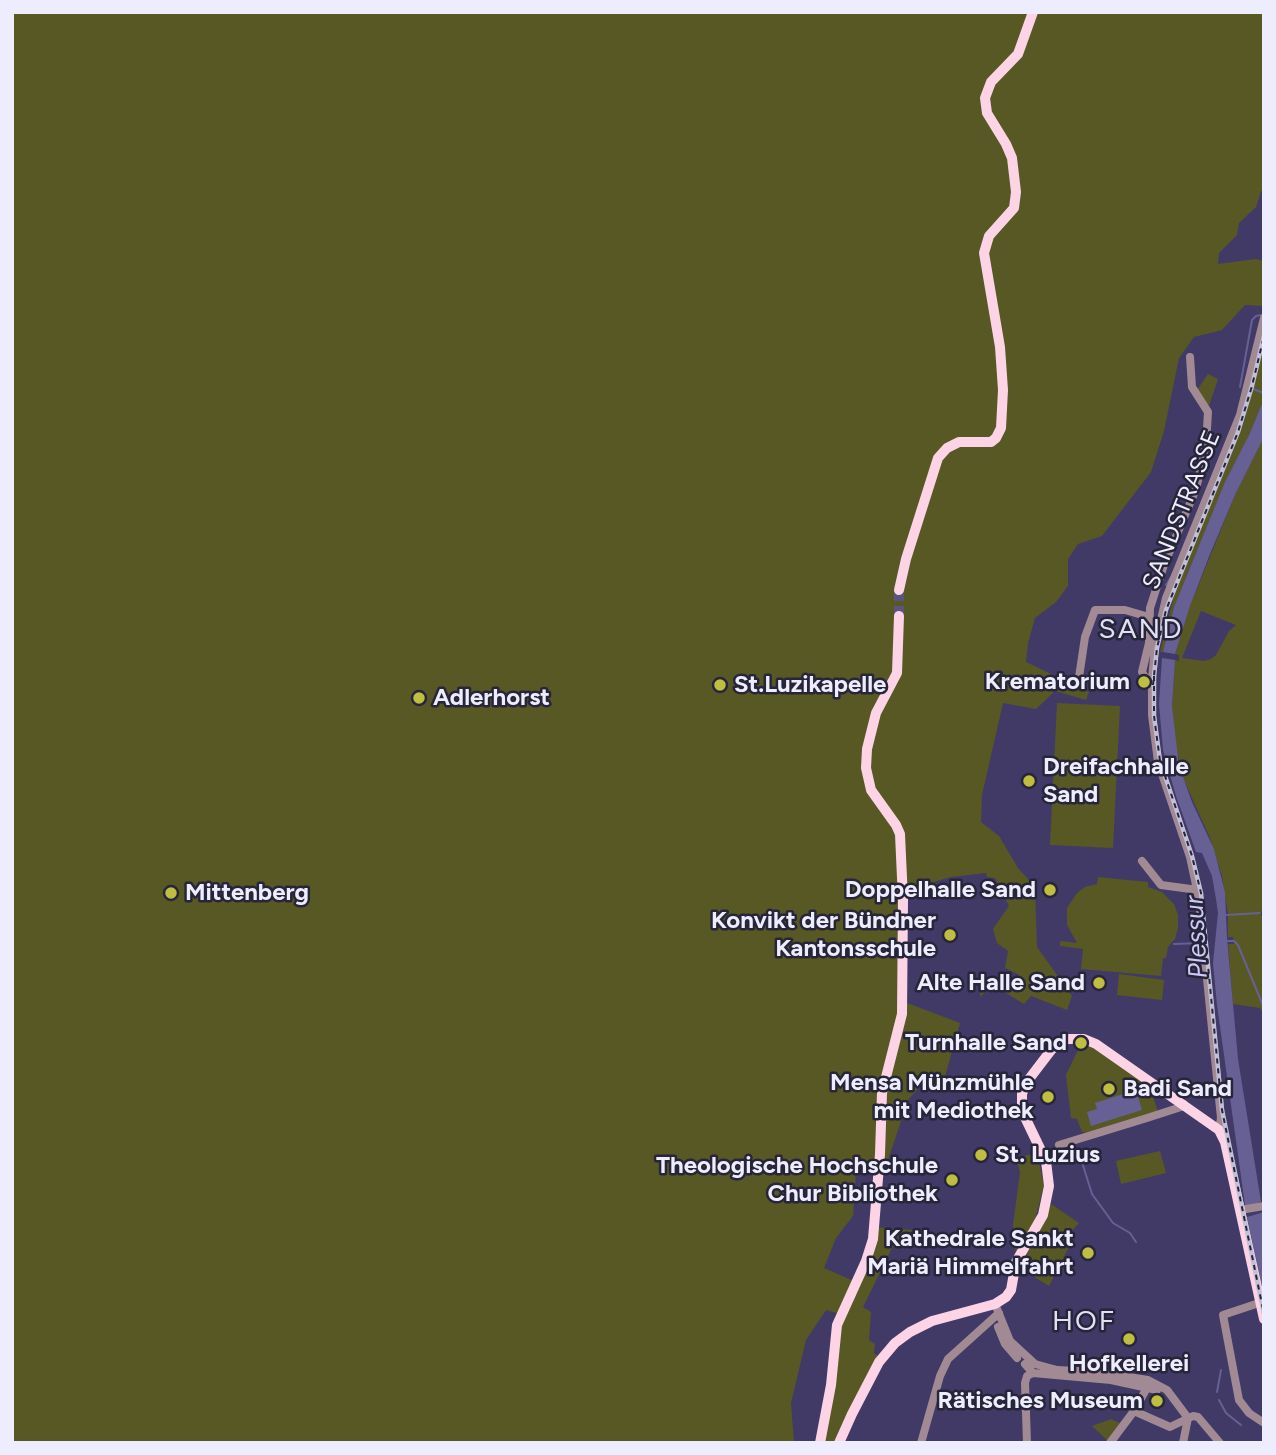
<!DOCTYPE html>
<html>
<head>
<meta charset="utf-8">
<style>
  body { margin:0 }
  #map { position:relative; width:1276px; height:1455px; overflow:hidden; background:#413a66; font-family:Figtree,sans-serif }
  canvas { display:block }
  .frame { position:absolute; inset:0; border:14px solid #eeedfd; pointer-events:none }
</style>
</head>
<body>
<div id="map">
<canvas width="1276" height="1455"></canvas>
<div class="frame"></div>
</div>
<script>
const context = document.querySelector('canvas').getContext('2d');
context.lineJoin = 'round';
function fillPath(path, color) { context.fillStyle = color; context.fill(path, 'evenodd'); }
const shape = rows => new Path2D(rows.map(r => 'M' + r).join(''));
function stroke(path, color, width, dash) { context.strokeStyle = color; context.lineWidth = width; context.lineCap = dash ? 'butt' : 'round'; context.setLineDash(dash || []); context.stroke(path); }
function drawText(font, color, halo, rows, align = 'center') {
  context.font = font + ' Figtree,sans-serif'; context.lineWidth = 5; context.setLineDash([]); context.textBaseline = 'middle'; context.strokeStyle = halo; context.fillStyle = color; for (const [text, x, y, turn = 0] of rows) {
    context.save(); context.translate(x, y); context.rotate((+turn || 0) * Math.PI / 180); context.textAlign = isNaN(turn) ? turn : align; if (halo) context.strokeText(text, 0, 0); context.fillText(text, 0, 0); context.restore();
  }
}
const green = shape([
  [12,12,1264,12,1264,191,1261,191,1256,207,1239,223,1237,235,1219,253,1218,264,1256,259,1264,261,1264,306,1245,305,1222,330,1194,337,1179,358,1164,431,1151,472,1102,536,1078,544,1068,559,1068,586,1056,602,1035,618,1028,643,1026,662,1089,692,1086,700,1055,691,1036,709,1003,703,982,795,981,822,999,836,1018,868,1035,887,1037,947,1072,996,1067,1010,1031,996,1024,1004,993,985,980,997,981,980,1017,990,1019,980,1018,974,1005,968,1008,951,997,943,993,929,1009,906,995,878,987,877,986,873,951,877,906,890,907,1003,960,1023,942,1087,924,1082,908,1100,887,1163,856,1170,853,1216,836,1238,824,1268,856,1282,875,1227,913,1230,892,1248,863,1307,871,1312,869,1340,875,1344,874,1353,881,1359,839,1443,820,1443,840,1314,826,1310,806,1340,791,1403,794,1443,12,1443],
  [1264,347,1264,399,1249,435,1225,483,1174,607,1163,652,1160,652,1175,592,1243,424],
  [1208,374,1218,379,1208,409,1195,393],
  [1264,437,1264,722,1261,724,1264,728,1264,908,1260,913,1264,920,1264,1014,1260,1008,1233,1004,1228,944,1234,944,1233,937,1228,937,1228,914,1222,876,1210,838,1183,778,1175,744,1172,706,1175,660,1179,661,1179,655,1175,654,1177,646,1190,606,1235,495],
  [1201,611,1236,625,1229,631,1216,655,1211,659,1204,661,1182,658],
  [1057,703,1120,706,1113,848,1050,845],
  [1098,877,1148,882,1148,887,1162,892,1174,904,1178,915,1178,928,1175,939,1168,947,1166,958,1163,958,1161,976,1081,969,1083,949,1060,946,1060,941,1077,943,1067,925,1067,908,1077,893,1085,887,1097,884],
  [1119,974,1164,980,1162,1000,1117,995],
  [1088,1046,1093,1047,1149,1084,1158,1112,1089,1133,1082,1132,1077,1119,1071,1118,1066,1075,1077,1052,1083,1047],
  [1160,1151,1166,1173,1121,1184,1116,1161],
  [1037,1153,1044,1185,1035,1220,1022,1244,1019,1243,1016,1254,1013,1225,1020,1172,1016,1158],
  [1051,1204,1079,1223,1066,1237,1070,1242,1070,1245,1049,1286,1020,1268],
  [1111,1419,1122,1424,1109,1442,1092,1426]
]);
const water = shape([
  [1264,399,1264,437,1235,495,1210,554,1190,606,1175,654,1163,652,1174,607,1225,482,1249,435],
  [1162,658,1175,660,1172,706,1179,766,1192,802,1214,849,1225,892,1227,938,1238,1059,1261,1202,1247,1206,1245,1205,1217,1005,1213,963,1218,913,1216,899,1212,876,1202,853,1196,852,1176,796,1163,750,1159,704],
  [1136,1090,1142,1110,1091,1126,1087,1112,1097,1109,1095,1103],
  [1264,1212,1264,1295,1247,1217]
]);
const stream = shape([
  [1240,387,1252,320,1256,316,1261,315],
  [1253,389,1264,393],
  [1166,585,1171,577],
  [1226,915,1260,913],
  [1227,941,1234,941,1238,945,1264,1008],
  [1174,944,1201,943],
  [1081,1159,1092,1194,1113,1223,1130,1233,1136,1242],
  [1217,1392,1221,1370],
  [1219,1400,1226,1413,1241,1425]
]);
const majorTunnel = shape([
  [899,616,899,590]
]);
const minor = shape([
  [1152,680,1145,677,1142,672,1149,643,1150,608,1164,565,1196,489,1206,445,1208,412,1192,387,1190,357],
  [1078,684,1085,637,1095,610,1125,610,1149,617],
  [1142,861,1161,885,1198,890],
  [1219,1130,1221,1118,1199,899,1190,857,1158,762,1152,715,1152,680,1155,646,1166,598,1240,415,1264,318],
  [1059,1145,1147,1118,1181,1107,1184,1104],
  [1240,1210,1264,1206],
  [1259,1303,1223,1315,1239,1400,1249,1413,1264,1423],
  [995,1304,1010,1341,1035,1364,1057,1370,1095,1372,1148,1380,1167,1390,1188,1418],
  [998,1327,1005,1344,1017,1358],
  [1025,1364,1033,1373,1111,1380,1157,1390],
  [1134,1411,1170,1427,1193,1416,1198,1417,1220,1443],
  [921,1443,940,1376,948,1359,999,1313],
  [1027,1443,1025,1383,1027,1376,1033,1373],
  [1110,1443,1134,1411,1148,1386],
  [1183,1443,1188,1418]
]);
const major = shape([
  [899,590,906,559,938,458,947,448,959,442,991,442,996,438,1001,428,1003,390,1000,347,984,253,989,236,1014,208,1016,192,1012,158,1006,144,987,113,985,98,991,82,1018,54,1033,12],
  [820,1443,831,1385,837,1325,866,1261,873,1239,880,1154,882,1093,902,1014,903,900,900,834,896,825,871,790,866,768,867,749,876,713,897,673,899,616],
  [839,1443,852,1414,879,1362,895,1343,910,1332,932,1321,995,1304,1006,1297,1011,1290,1016,1262,1043,1215,1049,1186,1046,1161,1022,1111,1022,1094,1026,1083,1052,1049,1067,1039,1084,1039,1096,1044,1219,1130,1225,1142,1264,1319]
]);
const rail = shape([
  [1154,676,1154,716,1160,761,1192,856,1201,893,1222,1110,1264,1314],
  [1153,685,1157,648,1166,610,1238,432,1252,386,1264,336]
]);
const markers = [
  [1144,682,7,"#bfbe41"],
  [720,685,7,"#bfbe41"],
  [419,698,7,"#bfbe41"],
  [1029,781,7,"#bfbe41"],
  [1050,890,7,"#bfbe41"],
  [171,893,7,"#bfbe41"],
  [950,935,7,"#bfbe41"],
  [1099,983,7,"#bfbe41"],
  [1081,1043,7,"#bfbe41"],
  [1109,1089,7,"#bfbe41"],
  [1048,1097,7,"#bfbe41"],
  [981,1155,7,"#bfbe41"],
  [952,1180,7,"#bfbe41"],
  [1088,1253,7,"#bfbe41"],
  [1129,1339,7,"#bfbe41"],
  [1157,1401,7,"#bfbe41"]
];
const streetNames = [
  ["SANDSTRASSE",1182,510,-68]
];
const poiNames = [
  ["Krematorium",1130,682],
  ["St.Luzikapelle",734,685,"left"],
  ["Adlerhorst",433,698,"left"],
  ["Dreifachhalle",1043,767,"left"],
  ["Sand",1043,795,"left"],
  ["Doppelhalle Sand",1036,890],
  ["Mittenberg",185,893,"left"],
  ["Konvikt der Bündner",936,921],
  ["Kantonsschule",936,949],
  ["Alte Halle Sand",1085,983],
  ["Turnhalle Sand",1067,1043],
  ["Mensa Münzmühle",1034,1083],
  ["mit Mediothek",1034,1111],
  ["Badi Sand",1123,1089,"left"],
  ["St. Luzius",995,1155,"left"],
  ["Theologische Hochschule",938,1166],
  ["Chur Bibliothek",938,1194],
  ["Kathedrale Sankt",1074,1239],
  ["Mariä Himmelfahrt",1074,1267],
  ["Hofkellerei",1129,1364,"center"],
  ["Rätisches Museum",1143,1401]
];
const waterNames = [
  ["Plessur",1197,937,-93]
];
const quarterNames = [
  ["SAND",1141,630],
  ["HOF",1084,1322]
];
fillPath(green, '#585825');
fillPath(water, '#676094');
stroke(stream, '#676094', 2);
stroke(majorTunnel, '#5b557d', 10, [10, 5]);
stroke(minor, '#a28a95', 8);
stroke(major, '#fcd4e6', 10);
stroke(rail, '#c2bfd7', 4.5);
stroke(rail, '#272539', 2, [5]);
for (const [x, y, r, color] of markers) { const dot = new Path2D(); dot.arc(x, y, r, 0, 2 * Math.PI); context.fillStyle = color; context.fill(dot); stroke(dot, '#272539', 2.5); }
drawText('24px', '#eeedfd', '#272539', streetNames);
drawText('bold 24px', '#eeedfd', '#272539', poiNames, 'right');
drawText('italic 26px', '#cdc9f9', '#272539', waterNames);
context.letterSpacing = '2px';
drawText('28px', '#e1e0f6', '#272539', quarterNames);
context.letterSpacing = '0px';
</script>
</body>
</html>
